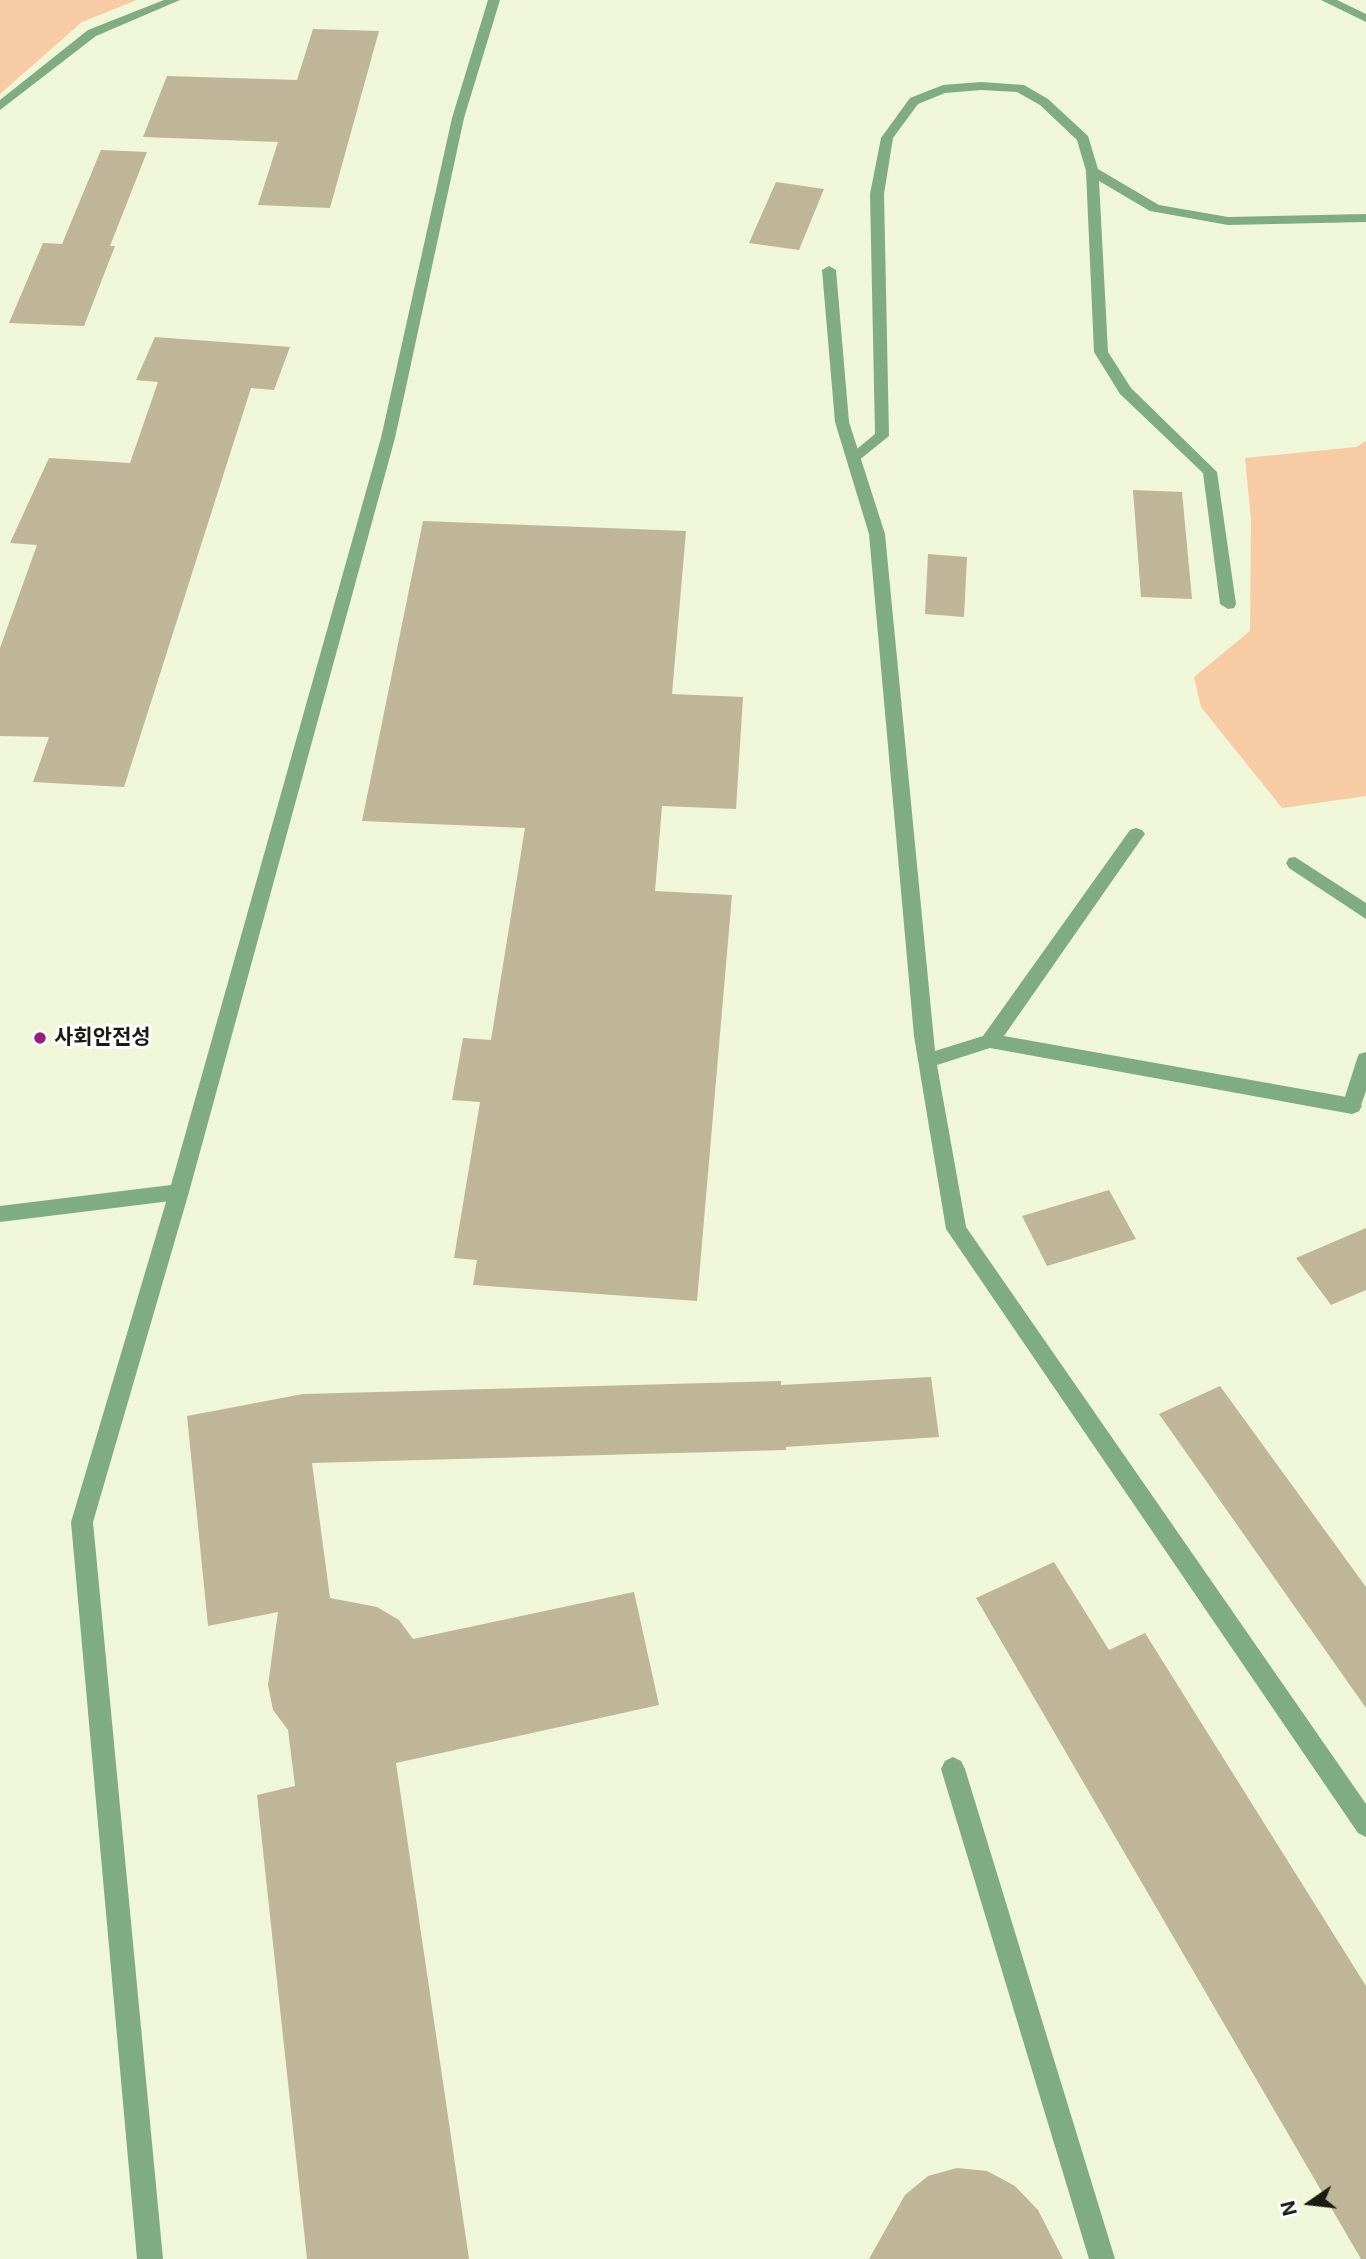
<!DOCTYPE html>
<html>
<head>
<meta charset="utf-8">
<style>
  body { margin:0 }
  #map { position:relative; width:1366px; height:2259px; overflow:hidden; background:#eff7d8; font-family:Inter,sans-serif }
  canvas { display:block }
  .north { position:absolute; left:1275px; top:2168px; width:70px; height:70px; -webkit-text-stroke:5px #fff; paint-order:stroke; rotate:256deg; font-size:19px; font-weight:700; line-height:28px; text-align:center; color:#191c11 }
  .north::after { content:''; display:block; margin:auto; width:24px; height:32px; background:#191c11; clip-path:polygon(50% 0,100% 100%,50% 72%,0 100%) }
</style>
</head>
<body>
<div id="map">
<canvas width="1366" height="2259"></canvas>
<div class="north">N</div>
</div>
<script>
const context = document.querySelector('canvas').getContext('2d');
context.lineJoin = 'round';
function fillPath(path, color) { context.fillStyle = color; context.fill(path, 'evenodd'); }
const shape = rows => new Path2D(rows.map(r => 'M' + r).join(''));
function stroke(path, color, width, dash) { context.strokeStyle = color; context.lineWidth = width; context.lineCap = dash ? 'butt' : 'round'; context.setLineDash(dash || []); context.stroke(path); }
function drawText(font, color, halo, rows, align = 'center') {
  context.font = font + ' Inter,"Noto Sans KR",sans-serif'; context.lineWidth = 6; context.setLineDash([]); context.textBaseline = 'middle'; context.strokeStyle = halo; context.fillStyle = color; for (const [text, x, y, turn = 0] of rows) {
    context.save(); context.translate(x, y); context.rotate((+turn || 0) * Math.PI / 180); context.textAlign = isNaN(turn) ? turn : align; if (halo) context.strokeText(text, 0, 0); context.fillText(text, 0, 0); context.restore();
  }
}
const green = shape([
  [0,0,137,0,82,22,0,94],
  [1366,441,1366,796,1282,808,1201,707,1194,677,1250,631,1251,520,1245,458,1356,447]
]);
const building = shape([
  [313,29,379,31,330,208,258,205,278,142,143,137,167,76,297,80],
  [101,150,147,152,110,246,115,246,84,326,9,323,43,243,62,244],
  [776,182,824,189,799,250,749,243],
  [155,337,290,347,274,390,251,388,124,787,33,782,49,737,0,736,0,648,37,545,10,543,49,458,130,463,158,382,136,380],
  [1133,490,1182,492,1192,599,1141,597],
  [423,521,686,531,672,694,743,697,736,809,662,806,655,891,732,895,697,1301,473,1285,477,1260,454,1258,480,1102,452,1100,463,1038,491,1040,525,828,362,821],
  [928,554,967,557,964,617,925,614],
  [1109,1190,1136,1239,1047,1266,1022,1216],
  [1366,1228,1366,1290,1331,1305,1296,1258],
  [931,1377,939,1437,786,1447,786,1450,312,1463,330,1598,377,1607,399,1620,413,1639,634,1592,659,1705,396,1763,469,2259,307,2259,257,1795,295,1786,288,1730,273,1710,268,1685,278,1612,208,1626,187,1416,303,1394,781,1381,781,1385],
  [1220,1386,1366,1587,1366,1708,1159,1414],
  [1054,1562,1109,1650,1145,1633,1366,1986,1366,2259,1361,2259,976,1598],
  [957,2168,987,2171,1015,2186,1038,2210,1063,2259,869,2259,905,2195,928,2176]
]);
const service = shape([
  [488,0,500,0,464,118,395,438,189,1192,93,1522,163,2259,137,2259,71,1522,169,1192,381,438,452,118,488,0],
  [1321,0,1337,0,1366,14,1366,22,1321,0],
  [981,82,1024,85,1048,99,1088,136,1098,169,1159,205,1228,217,1366,214,1366,222,1228,225,1150,211,1099,181,1108,352,1131,388,1217,472,1236,604,1234,608,1228,609,1220,604,1203,473,1120,394,1094,352,1086,171,1077,140,1040,105,1017,92,981,90,945,93,918,104,893,138,884,194,889,436,858,461,853,463,846,458,875,434,870,194,881,138,910,98,943,85,981,82],
  [1295,857,1366,903,1366,919,1289,868,1286,863,1289,858,1295,857],
  [1366,1052,1366,1091,1359,1111,1352,1114,1345,1111,1342,1106,1357,1059,1359,1054,1366,1052],
  [953,1757,961,1761,965,1769,1115,2259,1089,2259,941,1769,945,1761,953,1757]
]);
const minor = shape([
  [829,266,836,270,849,422,885,534,935,1051,983,1036,1130,830,1136,828,1142,830,1145,834,1142,838,1004,1036,1352,1098,1359,1101,1362,1106,1359,1111,1352,1114,990,1048,937,1065,966,1227,1366,1804,1366,1837,1358,1833,946,1229,914,1036,869,534,835,422,822,270,829,266],
  [179,1184,186,1186,189,1192,186,1198,179,1200,0,1222,0,1206,179,1184]
]);
const tertiary = shape([
  [164,0,180,0,96,36,0,110,0,100,88,30,164,0]
]);
const markers = [
  [40,1038,7,"#98207b"]
];
const poiNames = [
  ["사회안전성",54,1038]
];
fillPath(green, '#f7cca5');
fillPath(building, '#bfb598');
fillPath(service, '#7fac81');
fillPath(minor, '#7fac81');
fillPath(tertiary, '#7fac81');
for (const [x, y, r, color] of markers) { const dot = new Path2D(); dot.arc(x, y, r, 0, 2 * Math.PI); context.fillStyle = color; context.fill(dot); stroke(dot, '#fff', 2.5); }
drawText('bold 21px', '#191c11', '#fff', poiNames, 'left');
</script>
</body>
</html>
